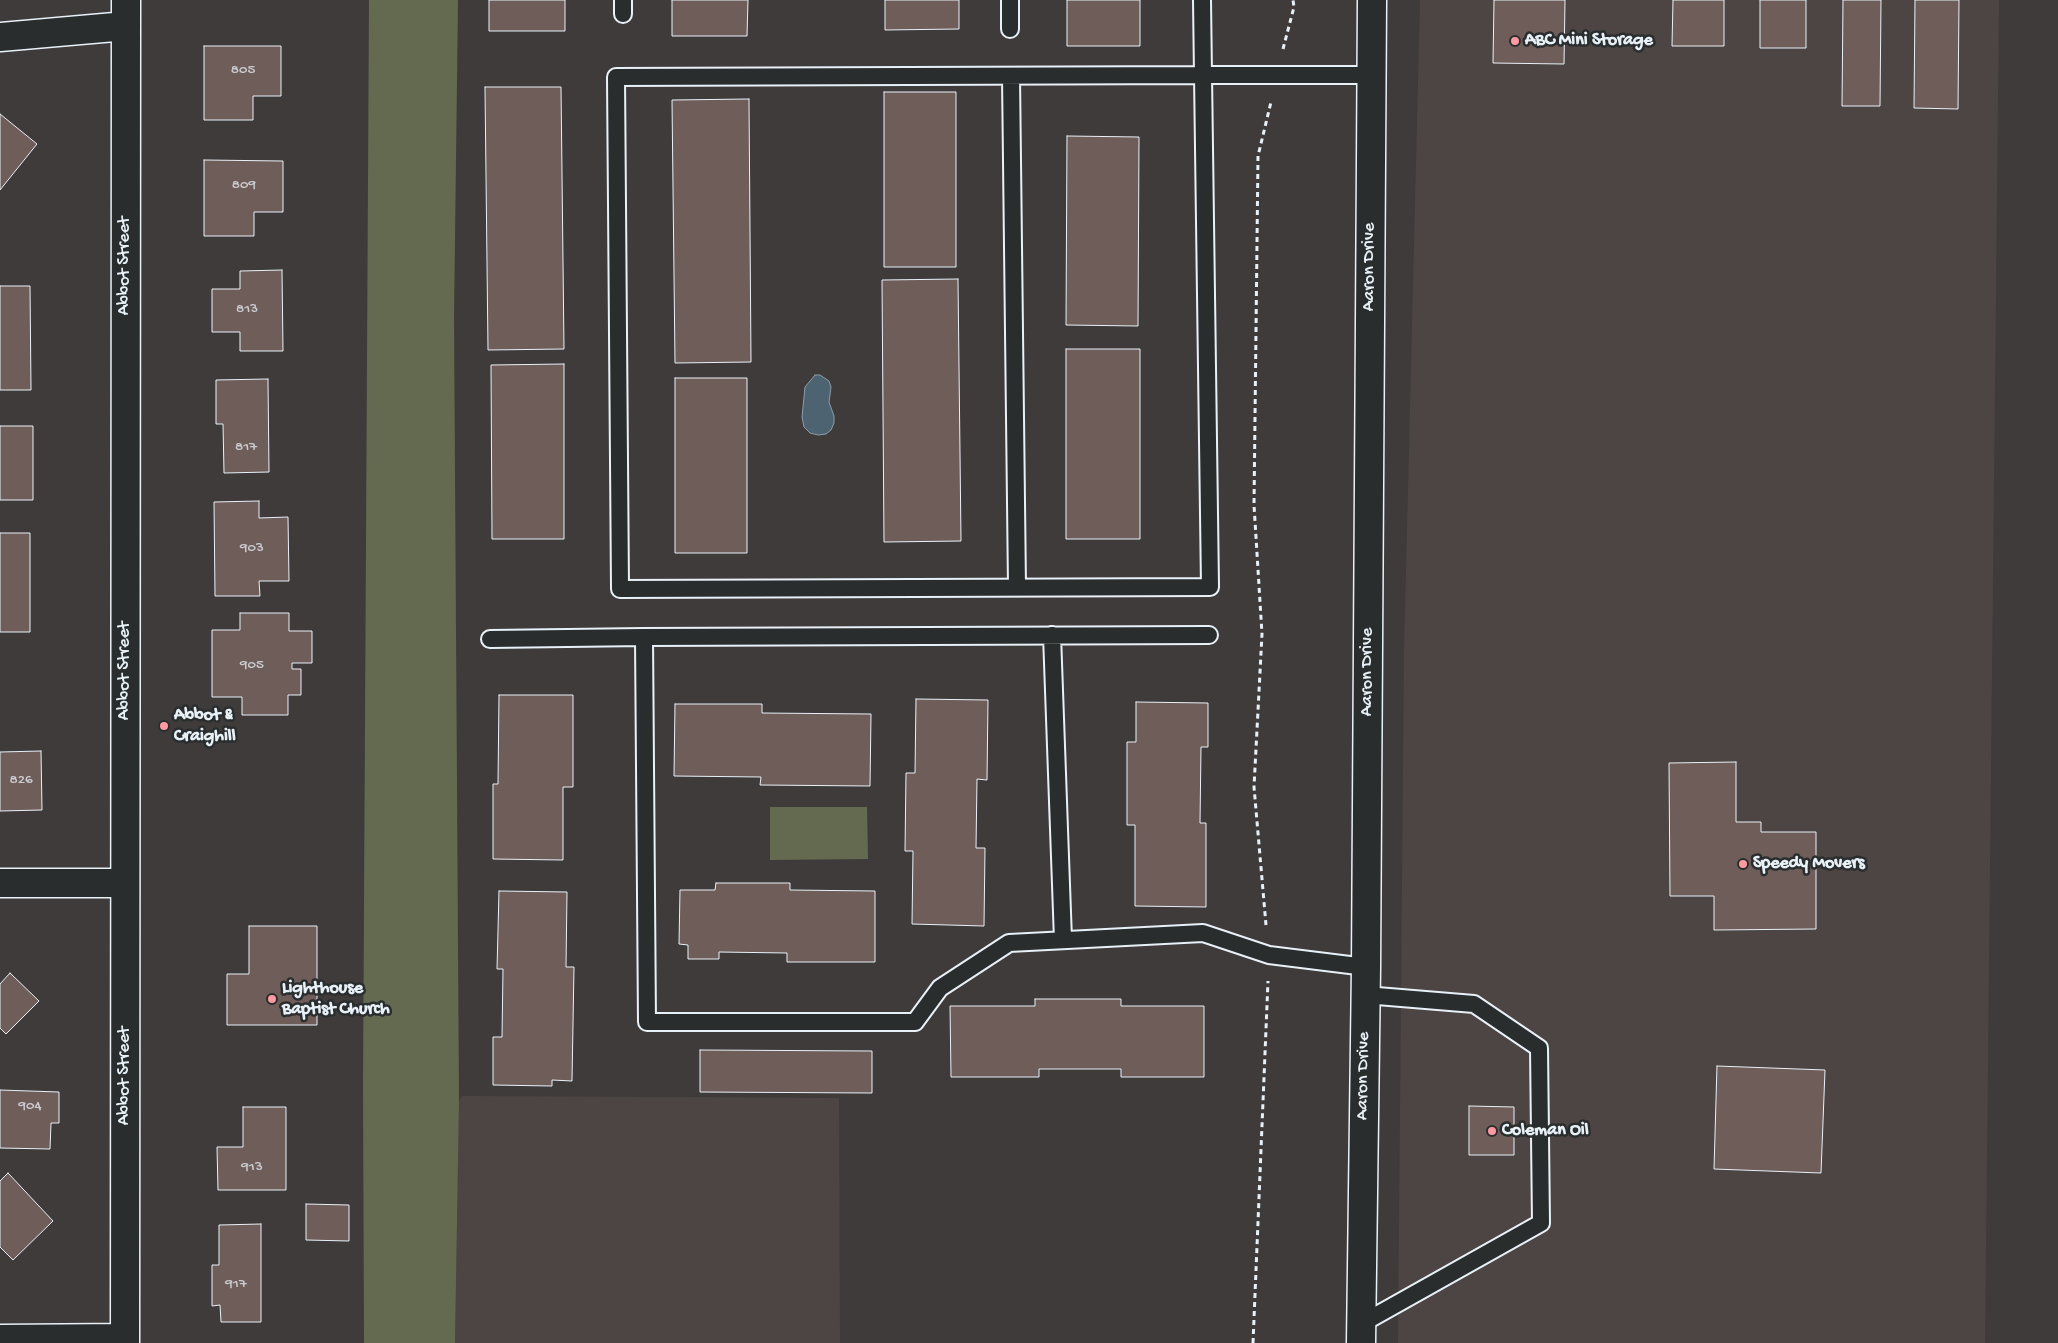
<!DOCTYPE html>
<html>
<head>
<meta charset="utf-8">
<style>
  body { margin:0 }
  canvas { display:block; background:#3f3b3b }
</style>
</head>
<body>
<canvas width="2058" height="1343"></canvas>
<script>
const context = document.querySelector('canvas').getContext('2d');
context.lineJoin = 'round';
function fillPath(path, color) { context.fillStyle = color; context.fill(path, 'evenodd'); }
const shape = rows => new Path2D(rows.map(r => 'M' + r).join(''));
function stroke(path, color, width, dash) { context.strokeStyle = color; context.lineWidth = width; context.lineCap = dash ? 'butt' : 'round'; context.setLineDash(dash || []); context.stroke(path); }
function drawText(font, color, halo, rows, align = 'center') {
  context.font = font + ' "Gochi Hand",sans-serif'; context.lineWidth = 5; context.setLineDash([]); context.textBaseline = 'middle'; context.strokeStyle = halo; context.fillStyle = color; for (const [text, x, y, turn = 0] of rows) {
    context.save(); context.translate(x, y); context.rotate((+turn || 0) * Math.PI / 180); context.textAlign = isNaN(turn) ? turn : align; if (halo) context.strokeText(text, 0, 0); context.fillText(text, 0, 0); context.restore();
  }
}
const built = shape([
  [1420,0,1999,0,1985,1343,1398,1343,1404,654],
  [462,1096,839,1098,840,1343,455,1343,459,1102]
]);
const green = shape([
  [369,0,458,0,454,317,459,1102,455,1343,364,1343,363,1084],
  [770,807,867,807,868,859,770,860]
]);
const water = shape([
  [815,375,820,375,829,381,831,387,829,402,834,416,834,423,831,430,826,434,818,435,810,433,804,427,802,417,805,387,815,375]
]);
const building = shape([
  [489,0,565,0,565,31,489,31,489,0],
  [672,0,748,0,747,36,672,36,672,0],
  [885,0,959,0,959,29,885,30,885,0],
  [1067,0,1140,0,1140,46,1067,46,1067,0],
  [1494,0,1565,0,1564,64,1493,63,1494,0],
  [1673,0,1724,0,1724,46,1672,46,1673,0],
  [1760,0,1806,0,1806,48,1760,48,1760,0],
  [1843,0,1881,0,1880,106,1842,106,1843,0],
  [1915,0,1959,0,1958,109,1914,108,1915,0],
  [204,46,281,46,281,96,253,96,253,120,204,120,204,46],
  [485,87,561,87,564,349,488,350,485,87],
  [884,92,956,92,956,267,884,267,884,92],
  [749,99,751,362,675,363,672,100,749,99],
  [0,114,37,144,0,190,0,114],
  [1067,136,1139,137,1138,326,1066,325,1067,136],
  [204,160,283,161,283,212,254,212,254,236,204,236,204,160],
  [282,270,283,351,240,351,240,332,212,332,212,289,240,289,240,271,282,270],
  [958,279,961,541,884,542,882,280,958,279],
  [0,286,30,286,31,390,0,390,0,286],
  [1066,349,1140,349,1140,539,1066,539,1066,349],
  [564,364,564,539,492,539,491,365,564,364],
  [675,378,747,378,747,553,675,553,675,378],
  [268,379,269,472,224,473,223,424,216,424,216,380,268,379],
  [0,426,33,426,33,500,0,500,0,426],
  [259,501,259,518,288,517,289,581,259,581,260,596,215,596,214,502,259,501],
  [0,533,30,533,30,632,0,632,0,533],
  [240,613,289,613,289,631,312,631,312,663,292,663,292,669,301,669,301,695,288,695,288,715,242,715,242,697,212,697,212,630,240,630,240,613],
  [499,695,573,695,573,787,563,787,563,860,493,859,493,784,498,784,499,695],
  [916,699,988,700,987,780,977,779,976,848,985,848,984,926,912,924,913,851,905,851,906,773,915,773,916,699],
  [1136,702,1208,703,1208,747,1201,747,1200,823,1206,823,1206,907,1135,906,1135,825,1127,825,1127,742,1136,742,1136,702],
  [675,704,762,704,762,713,871,714,870,786,760,785,761,777,674,776,675,704],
  [41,751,42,810,0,811,0,752,41,751],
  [1736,762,1736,822,1761,822,1761,832,1816,832,1816,929,1714,930,1714,896,1670,896,1669,763,1736,762],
  [716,883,790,883,790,890,875,891,875,962,787,962,787,953,719,952,719,959,688,959,688,945,679,944,680,890,715,890,716,883],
  [499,891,567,892,566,967,574,967,572,1081,552,1080,552,1086,493,1085,493,1037,502,1037,503,969,497,969,499,891],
  [249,926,317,926,317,1025,227,1025,227,974,249,974,249,926],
  [10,973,39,1001,6,1034,0,1028,0,984,10,973],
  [1035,999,1121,999,1121,1006,1204,1006,1204,1077,1121,1077,1121,1069,1039,1069,1039,1077,951,1077,950,1006,1035,1006,1035,999],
  [700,1050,872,1051,872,1093,700,1092,700,1050],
  [1717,1066,1825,1070,1821,1173,1714,1169,1717,1066],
  [0,1090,59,1092,59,1123,51,1123,50,1149,0,1148,0,1090],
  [1469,1106,1514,1107,1514,1155,1469,1155,1469,1106],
  [243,1107,286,1107,286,1190,218,1190,217,1147,243,1147,243,1107],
  [8,1173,53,1221,13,1260,0,1247,0,1181,8,1173],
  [306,1204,349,1205,349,1241,306,1240,306,1204],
  [261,1224,261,1322,221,1322,220,1305,212,1306,212,1265,219,1265,219,1225,261,1224]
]);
const path = shape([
  [1283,49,1294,7,1293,0],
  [1266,925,1254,787,1262,634,1254,505,1258,156,1271,102],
  [1253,1343,1268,981]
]);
const lane = shape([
  [1010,0,1010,29],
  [1202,0,1203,75,1210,587,620,589,616,77,1203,75,1372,75],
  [623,14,623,0],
  [1011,76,1017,587],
  [1052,635,1063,940],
  [1209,635,644,637,647,1022,915,1022,940,988,1009,943,1203,933,1269,955,1366,967],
  [490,639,644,637],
  [1361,1324,1541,1223,1539,1048,1474,1004,1365,995]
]);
const street = shape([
  [0,37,126,26],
  [0,883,125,883],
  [0,1339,125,1338],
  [125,1343,126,0]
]);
const secondary = shape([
  [1361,1343,1366,967,1372,0]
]);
const markers = [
  [1515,41,5,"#ff9aa2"],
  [164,726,5,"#ff9aa2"],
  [1743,864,5,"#ff9aa2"],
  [272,999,5,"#ff9aa2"],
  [1492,1131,5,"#ff9aa2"]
];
const numberNames = [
  ["805",243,71],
  ["809",244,186],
  ["813",247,310],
  ["817",246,448],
  ["903",252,549],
  ["905",252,666],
  ["826",21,781],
  ["904",30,1107],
  ["913",252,1168],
  ["917",236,1285]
];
const poiNames = [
  ["ABC Mini Storage",1525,41],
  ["Abbot &",174,716],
  ["Craighill",174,737],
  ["Speedy Movers",1753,864],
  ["Lighthouse",282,989],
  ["Baptist Church",282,1010],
  ["Coleman Oil",1502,1131]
];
const streetNames = [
  ["Abbot Street",125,266,-90],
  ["Aaron Drive",1370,267,-90],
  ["Abbot Street",125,671,-90],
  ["Aaron Drive",1368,672,-90],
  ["Abbot Street",125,1076,-90],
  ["Aaron Drive",1364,1076,-89]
];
fillPath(built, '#4d4544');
fillPath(green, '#636a50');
fillPath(water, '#4e6372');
stroke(water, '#8c9ca8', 1);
fillPath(building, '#6f5d5a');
stroke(building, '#e8f1f8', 1);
stroke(lane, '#e8f1f8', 20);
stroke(street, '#e8f1f8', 31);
stroke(secondary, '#e8f1f8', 31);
stroke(path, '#e8f1f8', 3, [5, 4]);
stroke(lane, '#2a2d2e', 16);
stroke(street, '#2a2d2e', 28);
stroke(secondary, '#2a2d2e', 28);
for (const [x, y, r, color] of markers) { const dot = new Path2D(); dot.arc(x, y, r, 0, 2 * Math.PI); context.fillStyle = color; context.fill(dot); stroke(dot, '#2a2d2e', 2); }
drawText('15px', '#caccd0', null, numberNames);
drawText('bold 18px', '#e8f1f8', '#2a2d2e', poiNames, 'left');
drawText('18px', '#e8f1f8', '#2a2d2e', streetNames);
</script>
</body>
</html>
